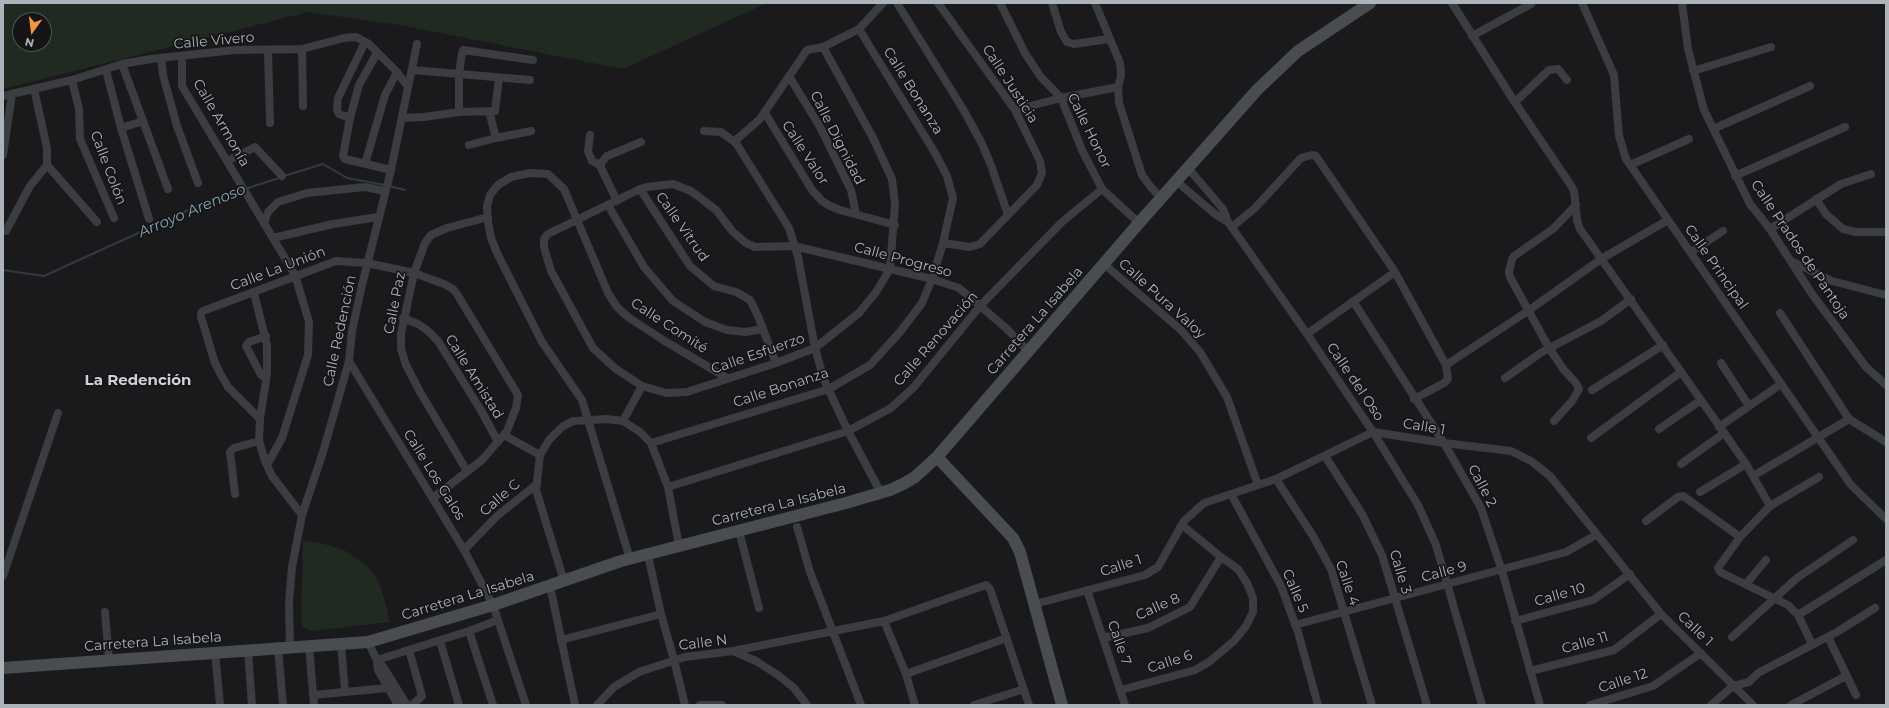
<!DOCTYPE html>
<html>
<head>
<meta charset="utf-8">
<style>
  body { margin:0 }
  #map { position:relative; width:1889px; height:708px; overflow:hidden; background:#1a1a1c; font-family:Montserrat,sans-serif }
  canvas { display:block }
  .frame { position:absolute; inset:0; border:4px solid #acb3bb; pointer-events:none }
  .north { position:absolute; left:12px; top:12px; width:40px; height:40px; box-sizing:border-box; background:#151517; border:1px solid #515459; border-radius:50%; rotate:194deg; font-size:11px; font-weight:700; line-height:16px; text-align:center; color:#acb3bb }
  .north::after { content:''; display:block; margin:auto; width:14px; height:18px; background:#f2983c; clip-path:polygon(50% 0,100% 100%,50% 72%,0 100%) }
</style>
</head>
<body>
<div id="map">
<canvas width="1889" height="708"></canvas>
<div class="frame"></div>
<div class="north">N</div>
</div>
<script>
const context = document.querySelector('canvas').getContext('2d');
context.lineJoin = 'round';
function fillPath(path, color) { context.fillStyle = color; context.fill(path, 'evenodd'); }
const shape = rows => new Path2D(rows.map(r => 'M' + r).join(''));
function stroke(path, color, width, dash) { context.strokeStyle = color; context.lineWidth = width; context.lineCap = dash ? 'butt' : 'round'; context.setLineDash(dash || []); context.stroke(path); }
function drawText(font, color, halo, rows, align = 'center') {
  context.font = font + ' Montserrat,sans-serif'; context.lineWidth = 3.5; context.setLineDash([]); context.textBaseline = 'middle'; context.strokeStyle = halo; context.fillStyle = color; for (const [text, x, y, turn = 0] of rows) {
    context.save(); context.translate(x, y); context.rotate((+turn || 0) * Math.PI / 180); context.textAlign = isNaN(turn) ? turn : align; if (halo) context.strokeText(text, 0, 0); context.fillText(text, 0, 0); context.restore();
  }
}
const green = shape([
  [3,3,767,3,623,69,400,25,308,12,3,89],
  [20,20,44,20,44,44,20,44],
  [303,541,317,542,344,550,369,568,379,582,387,609,389,622,311,631,303,627,301,622]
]);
const stream = shape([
  [284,176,323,164,347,178,385,185],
  [389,186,405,190],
  [245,189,279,178],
  [3,270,44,276,215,198,241,190]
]);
const street = shape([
  [897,3,963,109,981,142,991,165,1008,215],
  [938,3,1015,110,1040,161,1042,173,1037,185,980,244,970,247,943,243],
  [1000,3,1025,53,1040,76,1061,98,1082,150,1102,189,1139,223],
  [1052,3,1061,32,1067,42,1074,44,1109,39],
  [1095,3,1120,63,1121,76,1118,87,1119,103,1142,175,1150,186,1161,198],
  [1452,3,1512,98,1570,184,1574,191,1577,220,1580,229,1701,400,1746,464,1770,506],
  [1582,3,1614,75,1619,136,1626,159,1851,485,1886,519],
  [1682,3,1688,49,1704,110,1750,204,1770,229,1812,294,1866,367,1886,385],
  [1472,36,1531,4],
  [823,47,873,138,892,179,895,204,890,269,876,292,859,313,815,348,776,363,687,392,666,393,642,386,616,369,593,348,551,271,544,247,544,239,548,234,640,189,647,187,673,184,691,191,716,210,733,232,746,243,755,247,794,246,890,269,932,279,959,288,1006,328,1029,352],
  [302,49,303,106],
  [268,50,270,123],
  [377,53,359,85,350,118,343,156,345,159,391,170],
  [182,56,182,86,295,275,309,322,308,355,282,438,267,465],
  [161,58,163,75,177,126,198,183],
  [122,64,168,189],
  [106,70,121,128,149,219],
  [412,70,530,80],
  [1693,71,1771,47],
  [789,76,820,127,851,190,856,214],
  [72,80,79,109,80,139,114,218],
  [3,96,72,80,122,64,151,59,235,50,302,49,344,38,356,37,369,44,397,72,408,87],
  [1515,102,1549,70,1558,69,1567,80],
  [1015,110,1061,98,1118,87],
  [489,111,496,138],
  [459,112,459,74,462,53,463,50,533,60],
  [765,113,812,190,822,201,830,206,840,210,895,225],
  [350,118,339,114,337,109,338,98,365,42],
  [402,118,424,117,459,112,495,111,499,78],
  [121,128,143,121],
  [1713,129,1810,86],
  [704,131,721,132,736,143,789,228,798,257,815,348,824,380,848,431,881,493],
  [590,135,588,151,592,161,600,165],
  [736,143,737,139,760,119,807,50,823,47,859,29,883,3],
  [469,145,496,138,531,131],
  [3,155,12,94],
  [227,161,255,147,282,176],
  [365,164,385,95,397,72],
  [47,165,97,222],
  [1630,165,1689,139],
  [1188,168,1223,209,1228,222,1307,334,1373,432,1418,505,1436,545,1482,705],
  [1735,176,1845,127],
  [1176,181,1215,214,1228,222],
  [640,189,690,266,714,286,736,292,750,300,758,316,776,363],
  [1816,199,1826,214,1843,229,1855,232,1886,232],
  [617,201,601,168,601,163,607,156,641,142],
  [608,205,644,267,673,301,705,322,727,330,745,332,763,329],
  [264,223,268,212,278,202,307,193,365,187,385,191],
  [1232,227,1255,208,1301,158,1312,155,1316,156,1395,272,1446,365,1448,379,1444,383,1414,399],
  [1770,229,1841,184,1871,174],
  [6,231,30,186,47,165,47,148,34,89],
  [273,238,333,224,378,217],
  [1691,252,1723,231],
  [1791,261,1832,281,1886,295],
  [1104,264,1181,330,1200,352,1227,397,1258,485],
  [254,293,267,345,267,374,260,419,259,441,265,461,272,476,302,515],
  [1353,301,1444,443,1481,508,1502,571,1540,705],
  [1780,313,1849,419,1886,442],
  [403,318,418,324,427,330,438,341,482,412,498,442],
  [1307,334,1395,272],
  [266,336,249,342,246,346,261,375,266,378],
  [349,361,464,550,493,605,526,705],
  [1721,363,1749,406],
  [1446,365,1528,311,1601,259,1668,220],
  [1505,378,1542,352,1601,321,1631,299],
  [1592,390,1663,345],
  [260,419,228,387,220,373,215,363,201,317,201,313,203,311,336,261,367,263,414,273,444,284,453,289,457,294,518,395,516,408,507,431,482,460,433,498],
  [623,421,642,386],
  [1554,421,1572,401,1579,389,1576,383,1564,370,1549,348,1510,277,1509,272,1512,259,1514,256,1553,229,1576,205],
  [1719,427,1781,384],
  [1659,429,1701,400],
  [504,435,540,455],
  [1591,438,1681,372],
  [651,443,829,389,870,365,900,332,922,303,932,279,943,243,953,198,947,176,935,153,859,29],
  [1325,456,1362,514,1382,555,1427,705],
  [1681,464,1724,433],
  [467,471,420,392,406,365,401,349,401,334,414,273,425,243,431,235,447,228,488,217],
  [1753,476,1849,419],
  [1276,479,1313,536,1331,569,1372,705],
  [668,487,848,431,891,408,914,387,980,306,1062,222,1102,189],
  [1700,492,1746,464],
  [235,494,230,452,234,448,259,441],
  [1231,494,1281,586,1298,632,1318,705],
  [1646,521,1678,497,1683,496,1740,537],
  [797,527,810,572,861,705],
  [739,531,759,608],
  [464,550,497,516,537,484],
  [648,555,661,614,674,660,685,705],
  [630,559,582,400,542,342,497,253,491,238,488,222,487,206,490,195,498,185,511,177,530,173,548,174,564,189,608,293,617,307,628,317,663,340,727,378],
  [3,576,58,413],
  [564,581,536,490,540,455,549,440,562,427,573,421,607,419,623,421,640,432,651,443,668,487,679,546],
  [1746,584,1766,560],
  [550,586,575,705],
  [1087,590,1125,705],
  [1035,604,1145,575,1158,567,1184,521,1204,503,1276,479,1373,432,1444,443,1511,451,1531,461,1550,476,1661,614,1753,705],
  [105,612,109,660],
  [1798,615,1886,560],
  [884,621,906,674,915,705],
  [1515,621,1593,600,1630,574],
  [1295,625,1566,552,1596,535],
  [469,631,493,705],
  [1732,637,1797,578,1853,540],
  [1828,637,1856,695],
  [1103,638,1148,628,1190,607,1221,557],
  [561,640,661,614],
  [440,641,459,705],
  [368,642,377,660,378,670,398,705],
  [341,644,345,692],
  [1812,644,1798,615,1788,605,1720,572,1718,568,1740,537,1770,506,1819,477],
  [309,646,314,705],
  [290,647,289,602,292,567,302,515,323,452,349,361,352,331,362,285,391,170,417,44],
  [278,648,283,705],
  [409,650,422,696,412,705],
  [248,651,252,705],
  [733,651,884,621,986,585,990,589,1029,705],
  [215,653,220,705],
  [377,660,469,631,498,620],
  [377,660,384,668,407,705],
  [1530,671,1614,650,1661,614],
  [906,674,1007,638],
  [1121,690,1195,670,1209,662,1234,641,1246,626,1253,612,1253,598,1247,583,1238,569,1221,557,1182,525],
  [313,695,388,688],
  [597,705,614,687,639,672,685,657,733,651,756,661,778,675,794,688,807,705],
  [700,705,722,705],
  [974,705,1024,689],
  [1590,705,1653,686,1701,653],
  [1711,705,1733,686,1749,682,1758,673,1837,632,1875,608],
  [1791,705,1846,676]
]);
const secondary = shape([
  [937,457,1013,538,1020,552,1062,705],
  [3,668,368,642,493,605,621,561,846,503,890,490,903,484,915,477,937,457,1139,223,1257,90,1298,51,1370,3]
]);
const streetNames = [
  ["Calle Vivero",214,41,-5],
  ["Calle Justicia",1010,84,57],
  ["Calle Bonanza",913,91,58],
  ["Calle Armonía",221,123,60],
  ["Calle Honor",1089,131,64],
  ["Calle Dignidad",837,138,63],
  ["Calle Valor",805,153,57],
  ["Calle Colón",108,168,69],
  ["Calle Vitrud",682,227,55],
  ["Calle Prados de Pantoja",1800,250,56],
  ["Calle Progreso",903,260,15],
  ["Calle Principal",1716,267,55],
  ["Calle La Unión",278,269,-21],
  ["Calle Pura Valoy",1162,299,42],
  ["Calle Paz",395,303,-79],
  ["Carretera La Isabela",1035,321,-49],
  ["Calle Comité",669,326,33],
  ["Calle Redención",340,331,-78],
  ["Calle Renovación",936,339,-49],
  ["Calle Esfuerzo",758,354,-19],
  ["Calle Amistad",474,377,58],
  ["Calle del Oso",1355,382,56],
  ["Calle Bonanza",781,388,-18],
  ["Calle 1",1424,427,9],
  ["Calle Los Galos",434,475,58],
  ["Calle 2",1482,486,62],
  ["Calle C",500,498,-41],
  ["Carretera La Isabela",779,505,-14],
  ["Calle 1",1121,566,-18],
  ["Calle 3",1400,572,73],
  ["Calle 9",1444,572,-15],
  ["Calle 4",1347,583,71],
  ["Calle 5",1295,591,67],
  ["Calle 10",1560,595,-16],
  ["Carretera La Isabela",468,596,-17],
  ["Calle 8",1158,607,-24],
  ["Calle 1",1695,629,44],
  ["Carretera La Isabela",153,642,-4],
  ["Calle N",703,643,-7],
  ["Calle 7",1119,643,71],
  ["Calle 11",1585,643,-16],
  ["Calle 6",1170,662,-18],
  ["Calle 12",1623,681,-18]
];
const waterNames = [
  ["Arroyo Arenoso",192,211,-23]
];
const neighbourhoodNames = [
  ["La Redención",138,381]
];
fillPath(green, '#212a21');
stroke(stream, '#2f3b40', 2);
stroke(street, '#3b3d41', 8);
stroke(secondary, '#494c51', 12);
drawText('14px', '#acb3bb', '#151517', streetNames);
drawText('italic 15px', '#84a6b6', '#151517', waterNames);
drawText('bold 15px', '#cdd2d7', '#151517', neighbourhoodNames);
</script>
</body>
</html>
